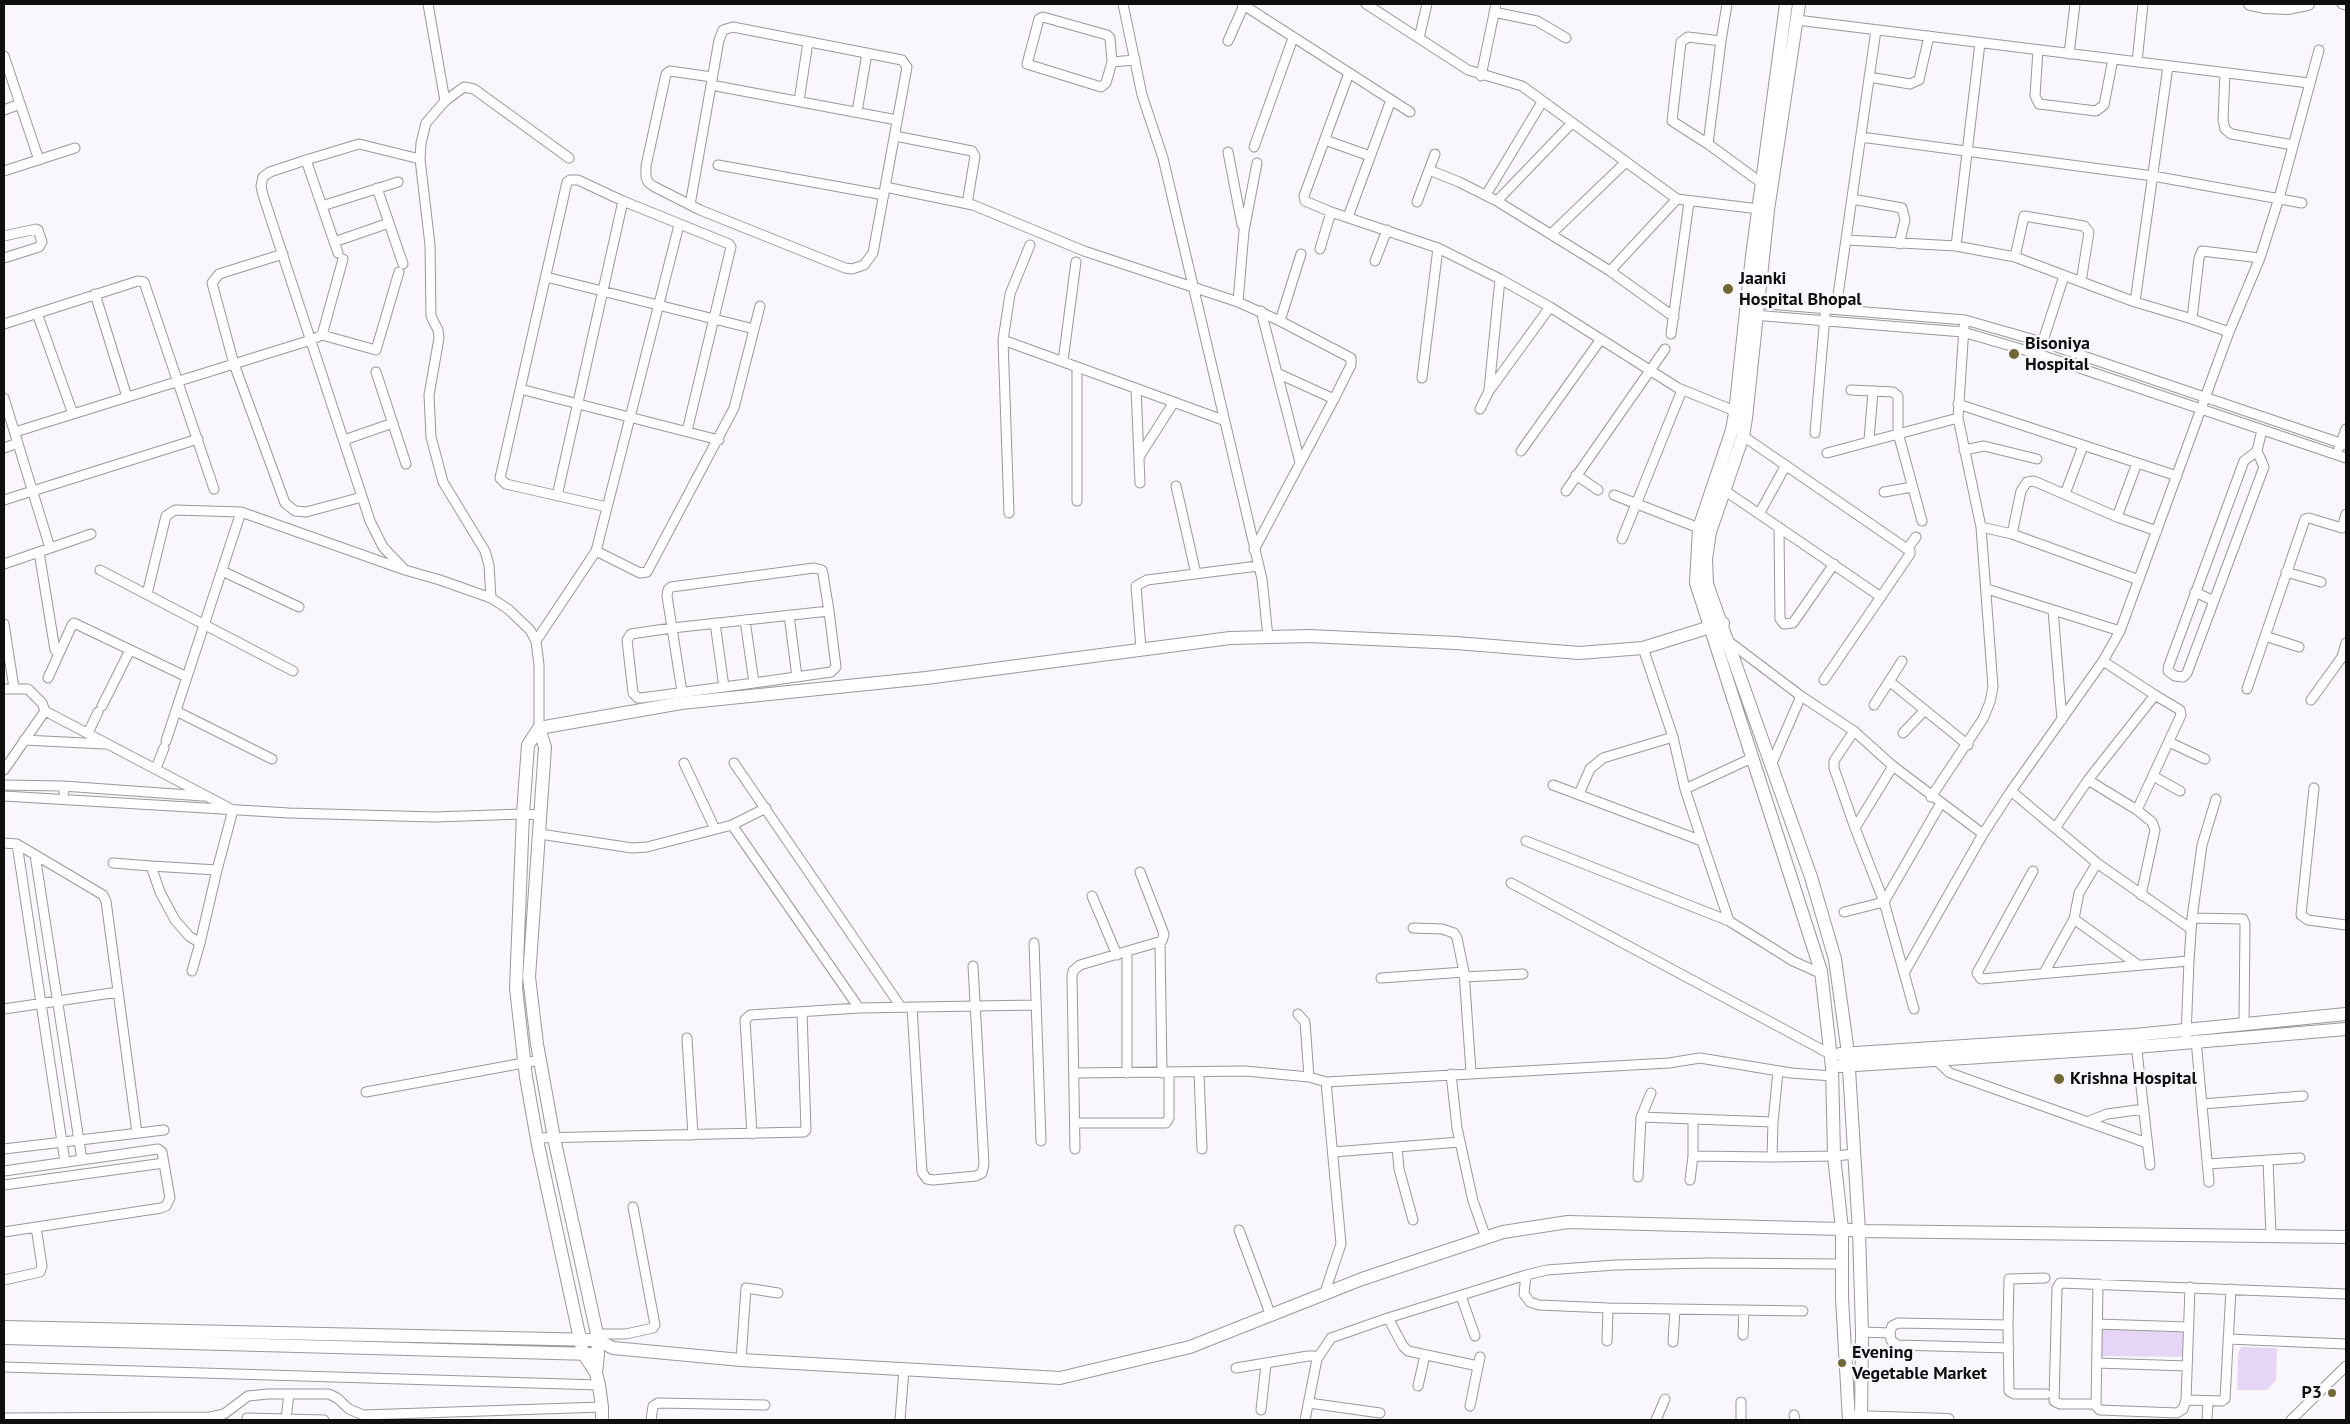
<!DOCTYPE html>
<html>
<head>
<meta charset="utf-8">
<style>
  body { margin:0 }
  #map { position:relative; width:2350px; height:1424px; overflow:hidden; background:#f9f7fb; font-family:"PT Sans",sans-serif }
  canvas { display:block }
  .frame { position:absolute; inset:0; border:5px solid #0f0f10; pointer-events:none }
</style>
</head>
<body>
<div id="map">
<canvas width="2350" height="1424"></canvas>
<div class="frame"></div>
</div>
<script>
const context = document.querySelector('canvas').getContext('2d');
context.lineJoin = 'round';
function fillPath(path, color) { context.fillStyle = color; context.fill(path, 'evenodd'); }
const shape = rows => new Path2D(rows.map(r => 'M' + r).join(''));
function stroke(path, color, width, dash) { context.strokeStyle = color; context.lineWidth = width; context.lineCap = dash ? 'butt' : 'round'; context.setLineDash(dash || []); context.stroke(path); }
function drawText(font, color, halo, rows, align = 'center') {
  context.font = font + ' "PT Sans",sans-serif'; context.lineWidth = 5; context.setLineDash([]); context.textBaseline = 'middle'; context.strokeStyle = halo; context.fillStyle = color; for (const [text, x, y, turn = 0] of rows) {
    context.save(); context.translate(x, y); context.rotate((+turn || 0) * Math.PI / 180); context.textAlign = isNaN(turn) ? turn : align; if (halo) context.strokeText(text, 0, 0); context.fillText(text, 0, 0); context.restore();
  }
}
const green = shape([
  [2098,1329,2188,1332,2188,1357,2097,1356],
  [2241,1347,2277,1348,2276,1380,2267,1390,2237,1390,2238,1354]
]);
const street = shape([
  [428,4,445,101],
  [1123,4,1142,95,1163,158,1262,579,1268,637],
  [1242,4,1410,112],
  [1366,4,1468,70,1522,86,1677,199,1759,209],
  [1727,4,1721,41,1708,144,1763,184],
  [2342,4,2346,5],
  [1494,12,1537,21,1566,38],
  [1797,20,2309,83],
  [1419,38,1427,4],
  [1228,41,1244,5],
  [2038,50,2035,96,2039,104,2096,111,2104,105,2113,59],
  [2069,54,2075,4],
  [4,56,39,160],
  [1112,62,1110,38,1107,35,1043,17,1039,19,1027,64,1101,87,1106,83,1112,62,1135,60],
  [2137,62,2143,4],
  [1349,73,1304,196,1305,201,1331,212,1438,248,1500,279,1550,307,1678,388,1735,411],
  [2225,73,2223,120,2225,129,2231,134,2293,145],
  [1481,76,1496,4],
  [1869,77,1910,84,1919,80,1929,36],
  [711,85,897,120],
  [799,101,808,42],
  [4,110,20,104],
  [857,112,867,53],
  [895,136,972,151,975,156,967,204],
  [1861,137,2153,176,2302,203],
  [1325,140,1370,156],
  [1708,144,1672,121,1681,42,1688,37,1721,41],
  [1254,147,1293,38],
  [1228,152,1242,225],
  [420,159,430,245,431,316,438,330,439,338,429,395,431,437,443,482,485,551,489,565,491,598],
  [306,160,338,253],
  [718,165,884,195],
  [1429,170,1459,182,1497,201,1610,271,1674,317],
  [4,171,75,148],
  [885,187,973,205,1084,251,1238,302,1280,321,1351,358,1351,365,1334,399,1254,550],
  [377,188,403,264],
  [1486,195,1542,102],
  [1852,199,1902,208,1905,220,1899,244],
  [1497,201,1571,124],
  [1417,202,1435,154],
  [690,205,719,40,723,30,733,27,902,60,907,67,873,253,864,265,852,269,845,268,700,210,653,186,648,182,646,177,646,166,666,74,670,71,712,77],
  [322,206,398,182],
  [1348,217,1391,100],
  [1551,234,1626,162],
  [4,236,36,229,38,230,42,242,39,247,4,258],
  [1847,240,1956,246,2015,257,2135,302,2192,319,2229,332],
  [334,242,389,223],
  [1956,246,1980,43],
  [1320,249,1331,212],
  [283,254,219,274,212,283,234,364,285,503,295,511,306,512,362,497],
  [2015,257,2024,216,2084,226,2089,232,2081,282],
  [1375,261,1387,230],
  [1610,271,1677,199],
  [546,277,754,329],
  [95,294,127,397],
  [1238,302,1244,231,1257,163],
  [2135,302,2168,66],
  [1755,303,1965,320,2042,342,2346,445],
  [1836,309,1876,30],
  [1261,311,1300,462],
  [37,313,73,414],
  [1753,315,1963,332,2038,354,2346,458],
  [2192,319,2199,258,2202,251,2260,258],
  [1280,321,1301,254],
  [4,324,138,281,144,282,214,489],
  [1671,334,1689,202],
  [322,335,343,259],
  [1003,340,1223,420],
  [2041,347,2064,276],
  [1063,361,1076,262],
  [376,372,406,464],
  [1277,373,1334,399],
  [1422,378,1438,248],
  [1136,388,1140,483],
  [520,389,719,440],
  [1489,390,1500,279],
  [1851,390,1893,392,1898,396,1898,433,1922,521],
  [4,398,50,548],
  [1958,404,2177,476],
  [1480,409,1489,391,1550,307],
  [15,432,311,340,322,335,376,350,399,272],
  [1815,433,1825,315],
  [1743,436,1910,551,1910,554,1824,680],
  [344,440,393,423],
  [1869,440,1873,391],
  [4,448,18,443],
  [2339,448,2346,429],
  [1964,450,1984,446,2037,459],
  [1521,451,1601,339],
  [2257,451,2264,467,2187,673,2183,677,2175,676,2168,671,2169,665,2244,461,2257,451,2262,430],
  [1827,453,1958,418],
  [1139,457,1174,402],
  [1576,475,1598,490],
  [1176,486,1196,574],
  [1724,490,1881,597],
  [1566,491,1665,349],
  [1884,492,1912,487],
  [2065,494,2083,446],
  [1614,495,1699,528],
  [557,496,623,201],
  [4,500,198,439],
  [1077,501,1077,367],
  [607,507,506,484,500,478,567,182,570,180,578,180,623,201,729,244,731,247,687,431],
  [1009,513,1003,340,1010,294,1030,245],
  [1759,514,1786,465],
  [2117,517,2137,463],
  [1981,527,2012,534,2139,580],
  [1779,528,1780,619,1784,624,1793,623,1834,564],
  [2012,534,2021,491,2027,482,2034,481,2117,517,2157,531],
  [1622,539,1682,390],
  [1907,549,1916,537],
  [596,551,640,573,647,572,734,408,760,306],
  [39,552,55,650],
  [4,564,91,534],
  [100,570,293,671],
  [405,570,383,547,370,521,263,195,261,186,263,177,270,172,306,160,359,144,420,159,421,143,426,123,445,101,464,87,474,89,569,158],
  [222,571,299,607],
  [2286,572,2321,582],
  [1987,589,2120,631],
  [2195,592,2214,601],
  [147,594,166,516,175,510,241,512,405,570,440,580,491,598,508,609,530,630,536,641,539,665,539,728],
  [2053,610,2062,720],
  [789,615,797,677],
  [745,620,754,683],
  [715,623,724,687],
  [4,624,14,688],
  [2265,636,2299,647],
  [536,641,596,551,679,225],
  [1728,641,1801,696,1854,731],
  [1643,648,1673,737,1685,789,1702,841],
  [1141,649,1136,586,1147,580,1258,566],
  [2103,661,2120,631,2229,332,2260,258,2279,198,2319,50],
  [48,678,72,625,74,623,187,677],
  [1889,681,1968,745],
  [4,689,28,689,42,703,45,711,233,810,217,870],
  [2247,689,2305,519,2309,518,2342,528,2346,514],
  [682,692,667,596,668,590,671,587,814,568,822,570,823,574,829,611,836,667,831,672,754,683,641,698,638,698,633,693,627,640,631,634,672,628,829,611],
  [2311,700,2342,657,2346,643],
  [1874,705,1902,661],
  [102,706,130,650],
  [176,711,272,759],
  [88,733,98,712],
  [1903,733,1925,710],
  [24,740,104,744],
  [166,741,241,512],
  [2169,742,2205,759],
  [684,763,715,829],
  [734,763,901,1007],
  [1772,763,1801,696],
  [156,768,164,748],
  [4,770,45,711],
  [2153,776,2180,791],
  [4,785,63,786,64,792],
  [1553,785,1702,841,1729,921],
  [63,786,203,796],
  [2314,788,2301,915,2308,920,2346,925],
  [1685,789,1752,758],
  [2011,791,2103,661,2155,695,2088,780],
  [1579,794,1590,769,1603,758,1673,737],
  [4,796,289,813,434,817,523,814,540,815],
  [1931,797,1983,719,1990,702,1993,687,1981,527,1958,418,1964,327],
  [2137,810,2181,715,2180,710,2155,695],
  [732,825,766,808],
  [2056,827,2088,780,2137,810,2152,822,2155,830,2141,895],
  [1855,828,1893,766],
  [540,834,632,848,647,847,732,825,859,1008],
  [1526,841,1729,921,1793,961,1822,974],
  [4,843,17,844,103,895,106,901,137,1133],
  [17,844,65,1162],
  [35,855,82,1160],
  [113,863,151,866,160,892,175,920,189,936,200,943,192,971],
  [151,866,217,870,200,943],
  [2033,871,1977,973,1981,979,2189,961,2186,1036],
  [1511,883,1830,1054],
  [1092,896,1117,955],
  [1844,912,1884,902,1941,803],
  [2192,918,2202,845,2216,799],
  [2074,919,2079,893,2097,863,2191,929],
  [1413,928,1442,929,1454,933,1457,938,1464,972,1471,1072],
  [1034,943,1041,1141],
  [1160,944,1162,1073],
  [1127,952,1127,1073],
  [2189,961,2192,918,2243,919,2245,924,2244,1023],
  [1904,973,1884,902,1855,828,1834,768,1834,761,1854,731,1893,766,1983,834],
  [2044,973,2074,919,2138,965],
  [1464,977,1523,974],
  [1381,978,1464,972],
  [912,1007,922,1172,927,1179,933,1180,976,1176,982,1173,984,1164,973,966],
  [4,1009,118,992],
  [1914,1009,1904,973,1983,834,2011,791,2097,863],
  [1298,1014,1305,1022,1309,1077],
  [687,1038,693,1135],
  [2196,1040,2209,1182],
  [2136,1043,2150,1165],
  [1935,1059,1950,1073,2147,1143],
  [1075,1073,1245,1071,1309,1077,1326,1082,1669,1063,1700,1058,1791,1073,1832,1076],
  [1199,1073,1202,1149],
  [1451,1074,1457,1128,1473,1201,1486,1238],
  [366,1092,540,1060],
  [2202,1104,2303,1096],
  [1641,1117,1773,1122,1772,1157,1693,1156,1693,1120],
  [1773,1122,1778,1071],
  [2087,1122,2107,1114,2144,1109],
  [1076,1123,1166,1123,1169,1118,1169,1073],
  [752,1134,745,1020,750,1015,859,1008,1036,1005],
  [536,1138,804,1132,806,1130,802,1012],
  [1397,1147,1399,1169,1413,1220],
  [4,1149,164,1130],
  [1075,1149,1072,976,1073,971,1080,965,1162,941,1164,934,1140,872],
  [1333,1152,1460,1142],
  [1772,1157,1834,1156,1855,1154],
  [2268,1160,2271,1236],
  [2207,1164,2300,1158],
  [4,1171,158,1149,162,1152,170,1198,166,1206,161,1208,4,1232],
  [1638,1177,1641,1117,1651,1093],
  [1690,1180,1693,1156],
  [4,1185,164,1163],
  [1239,1230,1271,1316],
  [1526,1275,1524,1294,1530,1302,1539,1305,1608,1308,1803,1311],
  [2045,1278,2009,1279,2008,1325,2009,1391,2014,1394,2046,1394],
  [4,1280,40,1272,42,1266,36,1227],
  [2098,1284,2096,1406,2100,1410,2177,1413,2183,1409,2186,1400,2190,1287],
  [1324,1295,1341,1244,1326,1082],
  [1461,1296,1475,1336],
  [1388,1318,1403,1346,1408,1351,1478,1366],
  [2097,1324,2188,1327],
  [2008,1325,1898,1323,1892,1326,1890,1333,1891,1340,1897,1345,2009,1348],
  [1862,1332,1890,1333],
  [597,1334,626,1334,653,1328,655,1325,633,1207],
  [1743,1335,1744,1310],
  [2228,1339,2346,1344],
  [1607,1341,1608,1308],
  [1673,1342,1675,1310],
  [741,1360,746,1288,778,1293],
  [2097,1363,2187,1366],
  [4,1367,599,1385],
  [1236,1368,1308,1356,1315,1356,1317,1359],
  [1418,1386,1425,1355],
  [2186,1400,2222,1401,2225,1399,2231,1289],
  [1741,1402,1741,1420],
  [1309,1403,1380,1413],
  [2096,1404,2060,1404,2054,1401,2057,1288,2060,1283,2346,1294],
  [1470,1406,1480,1357],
  [1261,1410,1266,1364],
  [1794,1415,1795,1420],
  [4,1418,210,1417,224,1414,248,1396,268,1394,329,1394,337,1398,349,1409,363,1415,602,1407],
  [286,1419,324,1420],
  [247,1420,247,1418,286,1419,289,1394],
  [651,1420,653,1406,658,1403,765,1405],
  [900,1420,904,1369],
  [1305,1420,1317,1359,1331,1338,1388,1318,1526,1275,1547,1270,1615,1265,1708,1263,1841,1264],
  [1656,1420,1665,1399],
  [2207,1420,2208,1401],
  [2291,1420,2346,1366]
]);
const secondary = shape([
  [1786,4,1752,256,1735,413,1732,430,1699,528,1696,583,1821,971,1832,1067,1834,1156,1842,1229,1842,1298,1849,1420],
  [1799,4,1768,210,1746,418,1743,436,1710,532,1706,559,1707,584,1811,877,1835,959,1848,1053,1859,1231,1862,1332,1861,1420],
  [2250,4,2264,7,2289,8,2308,4],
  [539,728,545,747,529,977,537,1044,554,1138,597,1334,598,1354,596,1373],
  [1840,1054,2135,1035,2346,1014],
  [1840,1066,2136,1047,2346,1029],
  [4,1327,597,1340,613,1348,741,1360,1060,1378,1190,1347,1362,1279,1503,1232,1568,1222,1842,1229,1859,1231,2346,1237],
  [4,1338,591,1354],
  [1854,1417,1948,1420],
  [602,1420,602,1407,599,1385,596,1373,583,1353,538,1145,526,1077,516,988,523,814,528,745,539,728,681,703,926,678,1230,638,1309,636,1456,643,1579,653,1643,648,1723,623]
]);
const markers = [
  [1728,289,6,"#726835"],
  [2014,354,6,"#726835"],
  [2059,1079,6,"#726835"],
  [1842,1363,5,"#726835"],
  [2332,1393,5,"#726835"]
];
const poiNames = [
  ["Jaanki",1739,279],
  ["Hospital Bhopal",1739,300],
  ["Bisoniya",2025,344],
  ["Hospital",2025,365],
  ["Krishna Hospital",2070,1079],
  ["Evening",1852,1353],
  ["Vegetable Market",1852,1374],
  ["P3",2322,1393,"right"]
];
fillPath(green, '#e7d5f6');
stroke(street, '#9a989b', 11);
stroke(secondary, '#9a989b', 14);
stroke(street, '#fff', 9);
stroke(secondary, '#fff', 12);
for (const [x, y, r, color] of markers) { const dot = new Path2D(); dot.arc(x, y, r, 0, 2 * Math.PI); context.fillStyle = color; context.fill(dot); stroke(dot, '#f9f7fb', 2); }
drawText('bold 18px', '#0f0f10', '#f9f7fb', poiNames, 'left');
</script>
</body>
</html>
